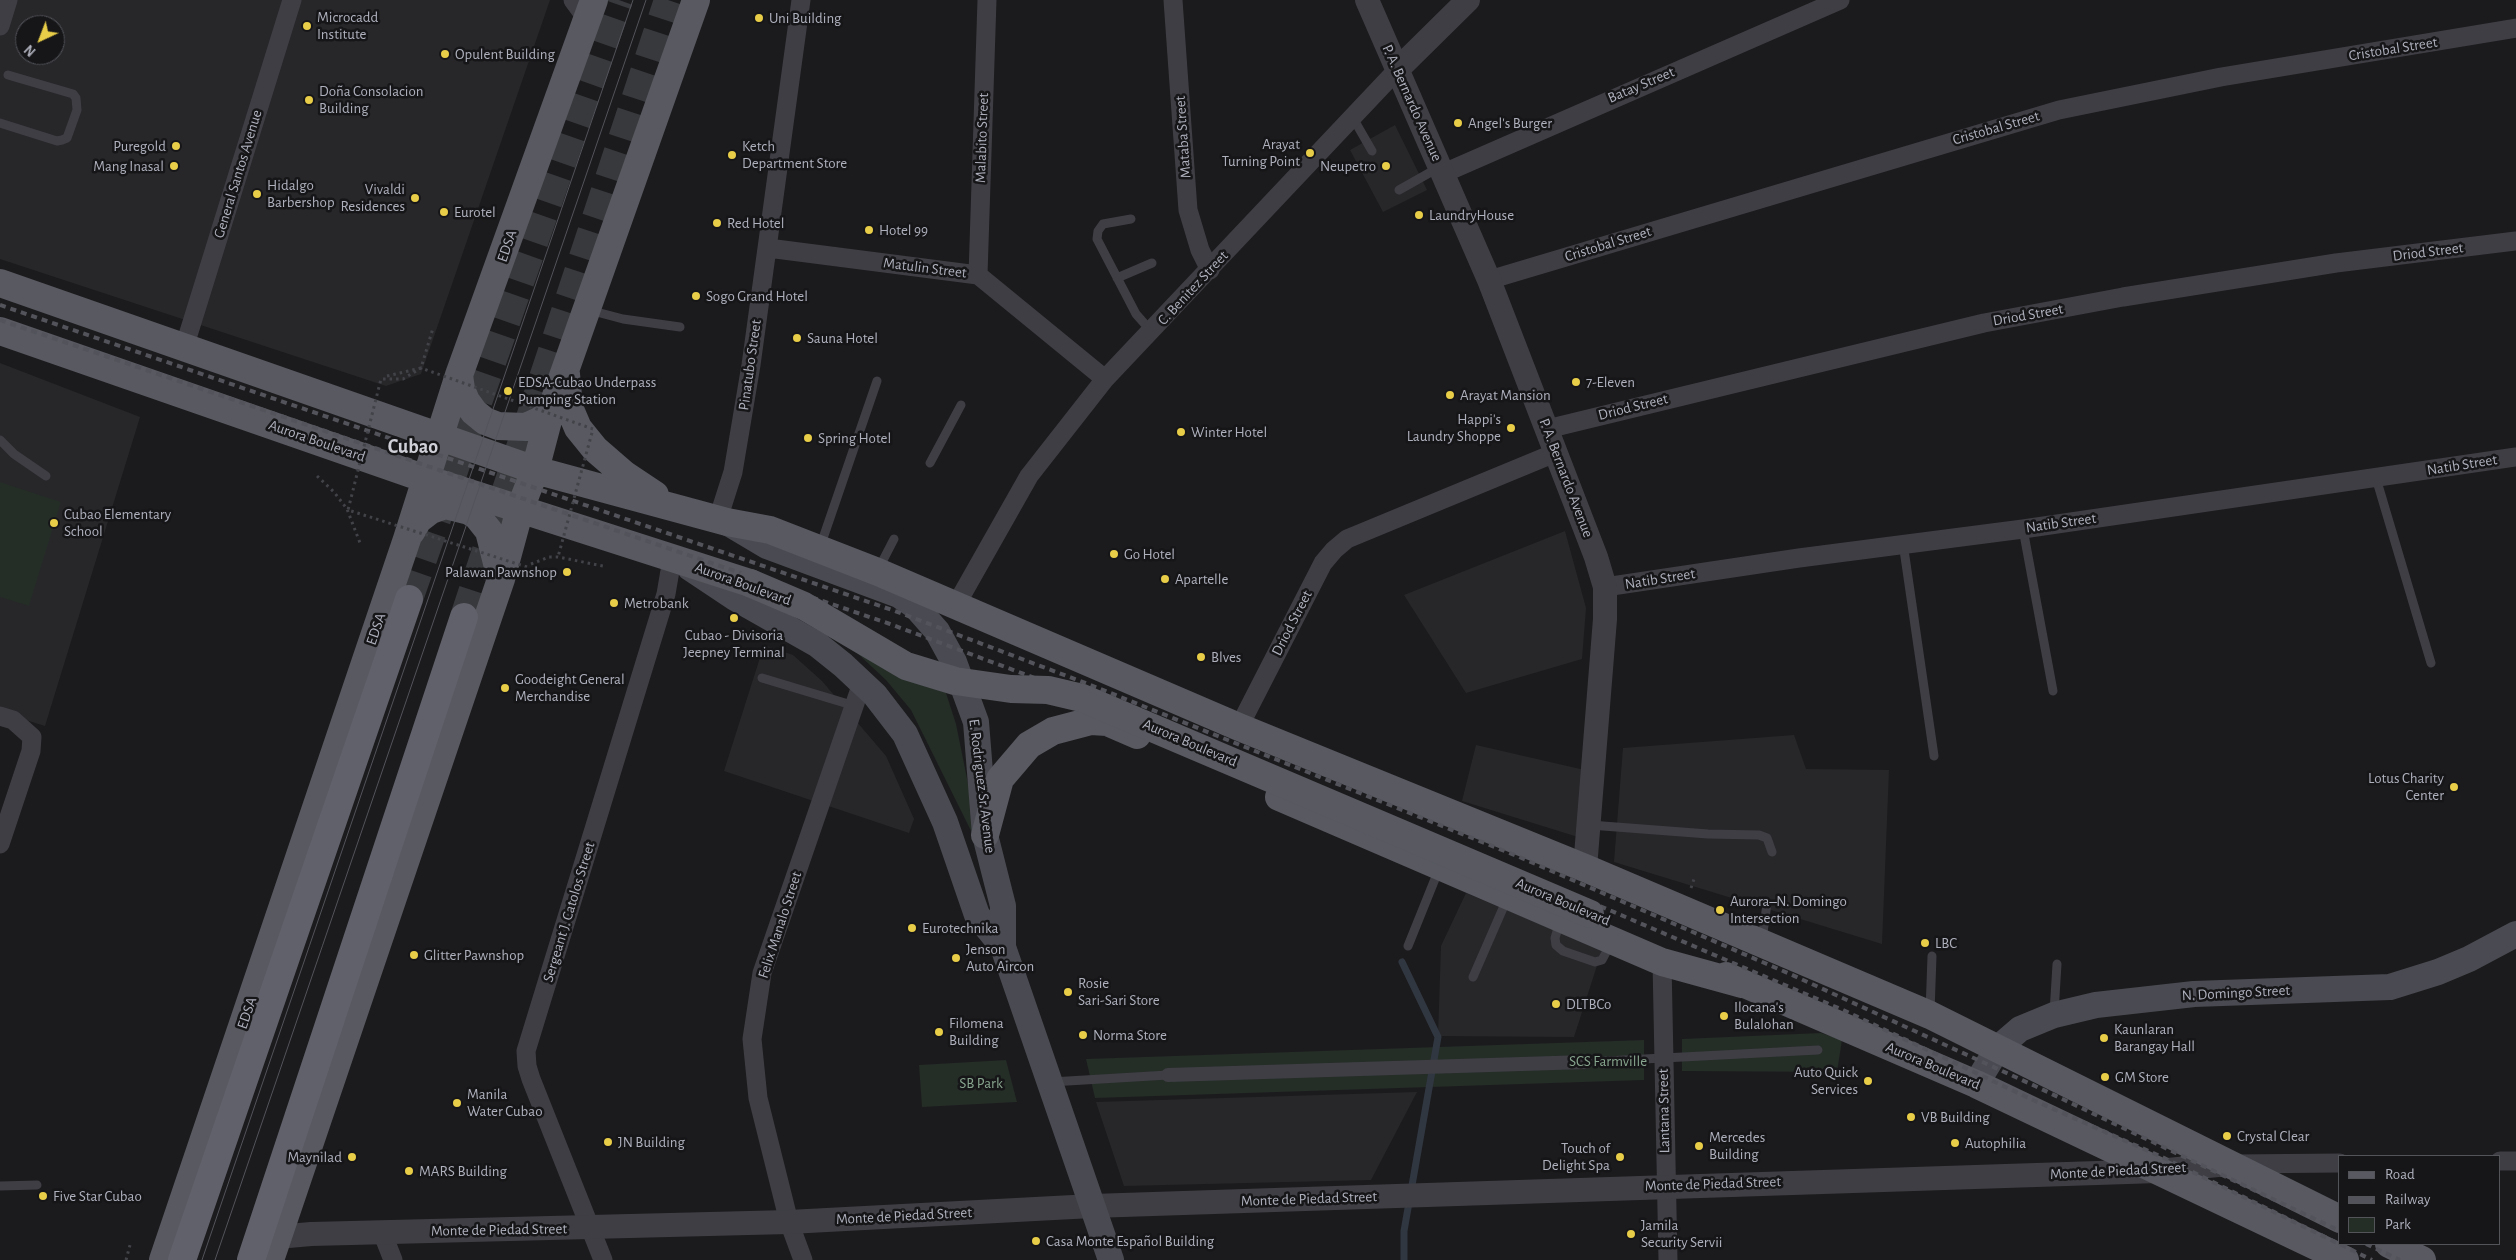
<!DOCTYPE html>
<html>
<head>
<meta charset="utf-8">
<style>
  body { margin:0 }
  #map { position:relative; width:2516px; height:1260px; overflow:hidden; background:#1b1b1d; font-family:"Alegreya Sans",sans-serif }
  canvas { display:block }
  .legend { position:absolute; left:2338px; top:1155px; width:162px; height:90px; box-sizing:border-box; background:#161618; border:1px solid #53545a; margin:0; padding:6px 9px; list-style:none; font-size:15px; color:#aeb0bc }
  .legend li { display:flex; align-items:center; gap:10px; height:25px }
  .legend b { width:25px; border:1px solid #53545a }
  .north { position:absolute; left:15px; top:15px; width:50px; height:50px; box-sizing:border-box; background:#161618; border:1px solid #53545a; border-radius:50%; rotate:223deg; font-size:14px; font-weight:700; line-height:20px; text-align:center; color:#aeb0bc }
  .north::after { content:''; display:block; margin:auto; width:18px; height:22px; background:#e8cd48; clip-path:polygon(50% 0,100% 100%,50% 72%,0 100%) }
</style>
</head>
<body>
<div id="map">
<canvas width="2516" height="1260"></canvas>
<ul class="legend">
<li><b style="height:6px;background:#585961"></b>Road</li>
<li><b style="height:6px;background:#53545b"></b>Railway</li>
<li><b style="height:14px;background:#252d27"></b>Park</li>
</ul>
<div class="north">N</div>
</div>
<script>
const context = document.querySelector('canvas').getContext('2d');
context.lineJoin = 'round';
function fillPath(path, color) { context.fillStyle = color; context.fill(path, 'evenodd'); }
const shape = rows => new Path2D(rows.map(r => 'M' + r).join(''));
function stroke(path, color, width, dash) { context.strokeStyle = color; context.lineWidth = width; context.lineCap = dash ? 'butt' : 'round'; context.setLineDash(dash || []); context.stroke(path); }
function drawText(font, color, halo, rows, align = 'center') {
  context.font = font + ' "Alegreya Sans",sans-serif'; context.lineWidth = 5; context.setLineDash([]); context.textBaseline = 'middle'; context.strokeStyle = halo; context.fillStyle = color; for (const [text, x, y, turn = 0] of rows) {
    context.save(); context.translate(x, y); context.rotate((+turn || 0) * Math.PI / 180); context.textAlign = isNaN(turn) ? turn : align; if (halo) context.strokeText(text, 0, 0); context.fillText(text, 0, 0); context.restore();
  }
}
const built = shape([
  [0,0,550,0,421,374,386,386,0,259],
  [25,25,55,25,55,55,25,55],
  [1395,125,1427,190,1383,212,1350,150],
  [0,363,140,417,45,726,0,712],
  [1565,531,1586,608,1582,659,1466,693,1404,595],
  [764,645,793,655,822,681,886,756,914,819,909,833,724,771],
  [1794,735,1806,769,1889,770,1882,944,1614,862,1623,748],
  [1476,745,1589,771,1578,837,1462,801],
  [1466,893,1602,950,1574,1037,1438,1036,1441,946],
  [1417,1092,1371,1180,1124,1186,1096,1102]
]);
const green = shape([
  [0,482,61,502,29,606,0,597],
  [856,652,908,679,946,693,956,724,982,853,911,710,886,680],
  [1821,1033,1842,1040,1837,1072,1682,1071,1682,1039],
  [1644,1040,1644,1080,1095,1098,1086,1059],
  [1006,1060,1017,1102,922,1107,919,1065]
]);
const stream = shape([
  [1402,962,1438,1037,1404,1231,1404,1260]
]);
const trunkTunnel = shape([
  [409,599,619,0],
  [464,617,668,0]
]);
const path = shape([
  [387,376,421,368,433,328],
  [317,476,334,492,347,509,360,543],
  [531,564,549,557,558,557,603,566],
  [1691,888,1694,879],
  [126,1260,130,1245]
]);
const service = shape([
  [1353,118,1372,151],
  [0,123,57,141,62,140,67,138,77,110,76,98,73,94,8,75],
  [1399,190,1438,168],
  [1131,219,1103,224,1098,231,1097,239,1136,314,1151,331],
  [1117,278,1152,263],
  [589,310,623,319,680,327],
  [0,440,14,454,46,476],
  [930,463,961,405],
  [2376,478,2431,663],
  [2023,529,2053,691],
  [1903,543,1934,756],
  [820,547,877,381],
  [879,568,894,539],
  [762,678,855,706],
  [1590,825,1708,834,1759,835,1767,838,1772,852],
  [1560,921,1555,938,1556,945,1563,951,1595,962,1602,960,1611,943],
  [1762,940,1767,904],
  [1408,946,1439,869],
  [1473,977,1507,899],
  [1930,1012,1932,956],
  [2054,1013,2057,964],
  [1586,1062,1818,1050],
  [1051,1082,1168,1075],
  [0,1186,37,1185]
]);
const pedestrian = shape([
  [1168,1075,1586,1062]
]);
const minor = shape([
  [573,0,587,19],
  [1173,0,1188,210,1200,250,1210,270],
  [0,26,8,0],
  [1444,173,1840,0],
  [768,248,978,275,1105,379],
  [978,275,987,0],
  [1489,280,2059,110,2221,77,2516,28],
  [184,348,292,0],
  [1547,429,1984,323,2123,297,2336,263,2516,241],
  [718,519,733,472,751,365,801,0],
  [1605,587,1799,558,2023,529,2516,457],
  [956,605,1029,476,1105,379,1397,70],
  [0,716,13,720,32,737,31,751,0,844],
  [1239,727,1323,563,1334,550,1347,539,1555,453],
  [1662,962,1668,1260],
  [2500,1161,2516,1161],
  [2234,1164,2340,1163],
  [382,1232,393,1260],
  [603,1260,531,1079,527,1066,526,1051,666,594,672,559],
  [803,1260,789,1222,758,1098,752,1039,762,973,862,683]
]);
const tertiary = shape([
  [1367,0,1489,280,1596,557,1605,587,1605,619,1585,868],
  [1397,70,1468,0],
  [277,1237,311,1234,789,1222,1092,1206,2158,1171,2228,1164]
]);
const secondary = shape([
  [730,524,767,546,899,595,915,606,937,631,954,662,976,722,985,835,1003,906,1003,947],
  [690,568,735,598,818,645,843,665,875,695,905,734,945,822,977,915,1003,947,1111,1260],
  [1976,1084,1998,1048,2020,1029,2054,1015,2096,1005,2194,994,2390,987,2438,972,2469,959,2516,934]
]);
const primary = shape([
  [0,283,535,470,727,522,770,530,878,572,1239,727,1585,868,1930,1015,2340,1219],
  [0,331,426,479,750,583],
  [566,374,569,407,578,428,595,449,625,475,655,495],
  [459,375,461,389,466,401,474,412,485,421,498,426,526,427,539,421,550,413],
  [411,532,418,520,431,510,445,505,469,511,477,516,489,531,500,575],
  [1279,797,1662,962,1742,984],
  [985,835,1000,779,1029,745,1053,731,1091,721,1107,722,1137,735],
  [1726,976,1976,1084,2345,1260],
  [2389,1244,2422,1260],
  [163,1260,407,539,459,375,594,0],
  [270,1260,501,579,520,509,535,470,550,413,696,0]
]);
const trunk = shape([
  [182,1260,409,599],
  [251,1260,464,617]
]);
const tram = shape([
  [202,1260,633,0],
  [215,1260,646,0]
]);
const rail = shape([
  [0,305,895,611,1088,684,1517,856,1790,974,2035,1086,2340,1231],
  [0,320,890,624,1174,730,1525,874,1843,1010,2033,1100,2162,1157,2372,1260],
  [2366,1244,2400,1260]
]);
const pathBridge = shape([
  [527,567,348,510,381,379,403,379,421,368,593,429,558,557]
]);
const primaryBridge = shape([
  [750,583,804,606,906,666,955,681,1011,689,1048,690,1082,698,1590,914]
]);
const markers = [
  [759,18,5,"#e8cd48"],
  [307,26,5,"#e8cd48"],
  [445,54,5,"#e8cd48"],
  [309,100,5,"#e8cd48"],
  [1458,123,5,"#e8cd48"],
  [176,146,5,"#e8cd48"],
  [1310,153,5,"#e8cd48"],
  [732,155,5,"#e8cd48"],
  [174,166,5,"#e8cd48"],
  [1386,166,5,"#e8cd48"],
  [257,194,5,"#e8cd48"],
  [415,198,5,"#e8cd48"],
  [444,212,5,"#e8cd48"],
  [1419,215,5,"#e8cd48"],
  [717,223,5,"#e8cd48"],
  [869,230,5,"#e8cd48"],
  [696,296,5,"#e8cd48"],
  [797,338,5,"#e8cd48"],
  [1576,382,5,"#e8cd48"],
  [508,391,5,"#e8cd48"],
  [1450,395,5,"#e8cd48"],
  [1511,428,5,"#e8cd48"],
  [1181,432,5,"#e8cd48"],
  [808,438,5,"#e8cd48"],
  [54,523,5,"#e8cd48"],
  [1114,554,5,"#e8cd48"],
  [567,572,5,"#e8cd48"],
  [1165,579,5,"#e8cd48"],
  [614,603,5,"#e8cd48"],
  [734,618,5,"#e8cd48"],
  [1201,657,5,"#e8cd48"],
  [505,688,5,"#e8cd48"],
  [2454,787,5,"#e8cd48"],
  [1720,910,5,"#e8cd48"],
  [912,928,5,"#e8cd48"],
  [1925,943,5,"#e8cd48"],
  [414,955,5,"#e8cd48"],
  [956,958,5,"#e8cd48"],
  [1068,992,5,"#e8cd48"],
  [1556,1004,5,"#e8cd48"],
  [1724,1016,5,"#e8cd48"],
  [939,1032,5,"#e8cd48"],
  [1083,1035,5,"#e8cd48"],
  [2104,1038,5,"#e8cd48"],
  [2105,1077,5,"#e8cd48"],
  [1868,1081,5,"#e8cd48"],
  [457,1103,5,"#e8cd48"],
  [1911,1117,5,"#e8cd48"],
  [2227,1136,5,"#e8cd48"],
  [608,1142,5,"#e8cd48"],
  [1955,1143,5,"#e8cd48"],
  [1699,1146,5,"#e8cd48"],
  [352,1157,5,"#e8cd48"],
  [1620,1157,5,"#e8cd48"],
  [409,1171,5,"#e8cd48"],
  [43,1196,5,"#e8cd48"],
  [1631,1234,5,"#e8cd48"],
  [1036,1241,5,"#e8cd48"]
];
const poiNames = [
  ["Microcadd",317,17],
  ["Institute",317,34],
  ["Uni Building",769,18],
  ["Opulent Building",455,54],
  ["Doña Consolacion",319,91],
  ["Building",319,108],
  ["Angel's Burger",1468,123],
  ["Arayat",1300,144,"right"],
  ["Turning Point",1300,161,"right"],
  ["Puregold",166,146,"right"],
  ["Ketch",742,146],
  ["Department Store",742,163],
  ["Mang Inasal",164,166,"right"],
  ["Neupetro",1376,166,"right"],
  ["Hidalgo",267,185],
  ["Barbershop",267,202],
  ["Vivaldi",405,189,"right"],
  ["Residences",405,206,"right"],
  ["Eurotel",454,212],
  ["LaundryHouse",1429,215],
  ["Red Hotel",727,223],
  ["Hotel 99",879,230],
  ["Sogo Grand Hotel",706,296],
  ["Sauna Hotel",807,338],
  ["EDSA-Cubao Underpass",518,382],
  ["Pumping Station",518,399],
  ["7-Eleven",1586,382],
  ["Arayat Mansion",1460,395],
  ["Happi's",1501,419,"right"],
  ["Laundry Shoppe",1501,436,"right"],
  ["Winter Hotel",1191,432],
  ["Spring Hotel",818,438],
  ["Cubao Elementary",64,514],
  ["School",64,531],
  ["Go Hotel",1124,554],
  ["Palawan Pawnshop",557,572,"right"],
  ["Apartelle",1175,579],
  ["Metrobank",624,603],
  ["Cubao - Divisoria",734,635,"center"],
  ["Jeepney Terminal",734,652,"center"],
  ["Blves",1211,657],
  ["Goodeight General",515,679],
  ["Merchandise",515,696],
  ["Lotus Charity",2444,778,"right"],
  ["Center",2444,795,"right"],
  ["Aurora–N. Domingo",1730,901],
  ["Intersection",1730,918],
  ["Eurotechnika",922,928],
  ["LBC",1935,943],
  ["Jenson",966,949],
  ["Auto Aircon",966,966],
  ["Glitter Pawnshop",424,955],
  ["Rosie",1078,983],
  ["Sari-Sari Store",1078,1000],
  ["DLTBCo",1566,1004],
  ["Ilocana's",1734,1007],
  ["Bulalohan",1734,1024],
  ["Filomena",949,1023],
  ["Building",949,1040],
  ["Kaunlaran",2114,1029],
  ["Barangay Hall",2114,1046],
  ["Norma Store",1093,1035],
  ["Auto Quick",1858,1072,"right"],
  ["Services",1858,1089,"right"],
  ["GM Store",2115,1077],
  ["Manila",467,1094],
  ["Water Cubao",467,1111],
  ["VB Building",1921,1117],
  ["Crystal Clear",2237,1136],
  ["Mercedes",1709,1137],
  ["Building",1709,1154],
  ["JN Building",618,1142],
  ["Autophilia",1965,1143],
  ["Touch of",1610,1148,"right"],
  ["Delight Spa",1610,1165,"right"],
  ["Maynilad",342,1157,"right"],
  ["MARS Building",419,1171],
  ["Five Star Cubao",53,1196],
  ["Jamila",1641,1225],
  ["Security Servii",1641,1242],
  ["Casa Monte Español Building",1046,1241]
];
const streetNames = [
  ["Cristobal Street",2393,49,-9],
  ["Batay Street",1641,85,-23],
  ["P. A. Bernardo Avenue",1412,103,66],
  ["Cristobal Street",1996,128,-16],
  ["Mataba Street",1183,137,-94],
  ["Malabito Street",982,138,-88],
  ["General Santos Avenue",238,174,-73],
  ["Cristobal Street",1608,244,-17],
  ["EDSA",507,246,-71],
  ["Driod Street",2428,252,-7],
  ["Matulin Street",925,268,7],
  ["C. Benitez Street",1193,288,-47],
  ["Driod Street",2028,315,-10],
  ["Pinatubo Street",750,365,-82],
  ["Driod Street",1633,407,-14],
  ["Aurora Boulevard",317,441,19],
  ["Natib Street",2462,465,-9],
  ["P. A. Bernardo Avenue",1566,478,69],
  ["Natib Street",2061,523,-8],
  ["Natib Street",1660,579,-9],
  ["Aurora Boulevard",743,584,20],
  ["Driod Street",1292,623,-63],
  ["EDSA",376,629,-71],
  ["Aurora Boulevard",1190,743,23],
  ["E. Rodriguez Sr. Avenue",982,786,83],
  ["Aurora Boulevard",1563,902,23],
  ["Sergeant J. Catolos Street",569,912,-73],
  ["Felix Manalo Street",780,925,-72],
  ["N. Domingo Street",2236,993,-3],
  ["EDSA",247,1013,-71],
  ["Aurora Boulevard",1933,1066,23],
  ["Lantana Street",1664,1111,-91],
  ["Monte de Piedad Street",2118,1171,-3],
  ["Monte de Piedad Street",1713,1184,-2],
  ["Monte de Piedad Street",1309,1199,-2],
  ["Monte de Piedad Street",904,1216,-3],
  ["Monte de Piedad Street",499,1230,-1]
];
const parkNames = [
  ["SCS Farmville",1608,1061],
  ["SB Park",981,1083]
];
const districtNames = [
  ["Cubao",413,447]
];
fillPath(built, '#27272a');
fillPath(green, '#252d27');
stroke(stream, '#313741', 7);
stroke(trunkTunnel, '#38393d', 28, [28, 14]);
stroke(path, '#424349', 3, [2.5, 4]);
stroke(service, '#3e3e44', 9);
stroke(pedestrian, '#3e3e44', 14);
stroke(minor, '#3e3e44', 19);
stroke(tertiary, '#3e3e44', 24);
stroke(secondary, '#4a4b52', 26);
stroke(primary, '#585961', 28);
stroke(trunk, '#60616a', 28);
stroke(tram, '#53545b', 1);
stroke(rail, '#53545b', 4, [6, 5]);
stroke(pathBridge, '#424349', 3, [2.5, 4]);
stroke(primaryBridge, '#585961', 28);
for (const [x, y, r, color] of markers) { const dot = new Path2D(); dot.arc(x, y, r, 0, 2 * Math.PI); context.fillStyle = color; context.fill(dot); stroke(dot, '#161618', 2); }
drawText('15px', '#aeb0bc', '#161618', poiNames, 'left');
drawText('15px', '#aeb0bc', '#161618', streetNames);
drawText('15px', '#87a58e', '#161618', parkNames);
drawText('bold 20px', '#cfd0d8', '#161618', districtNames);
</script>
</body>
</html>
